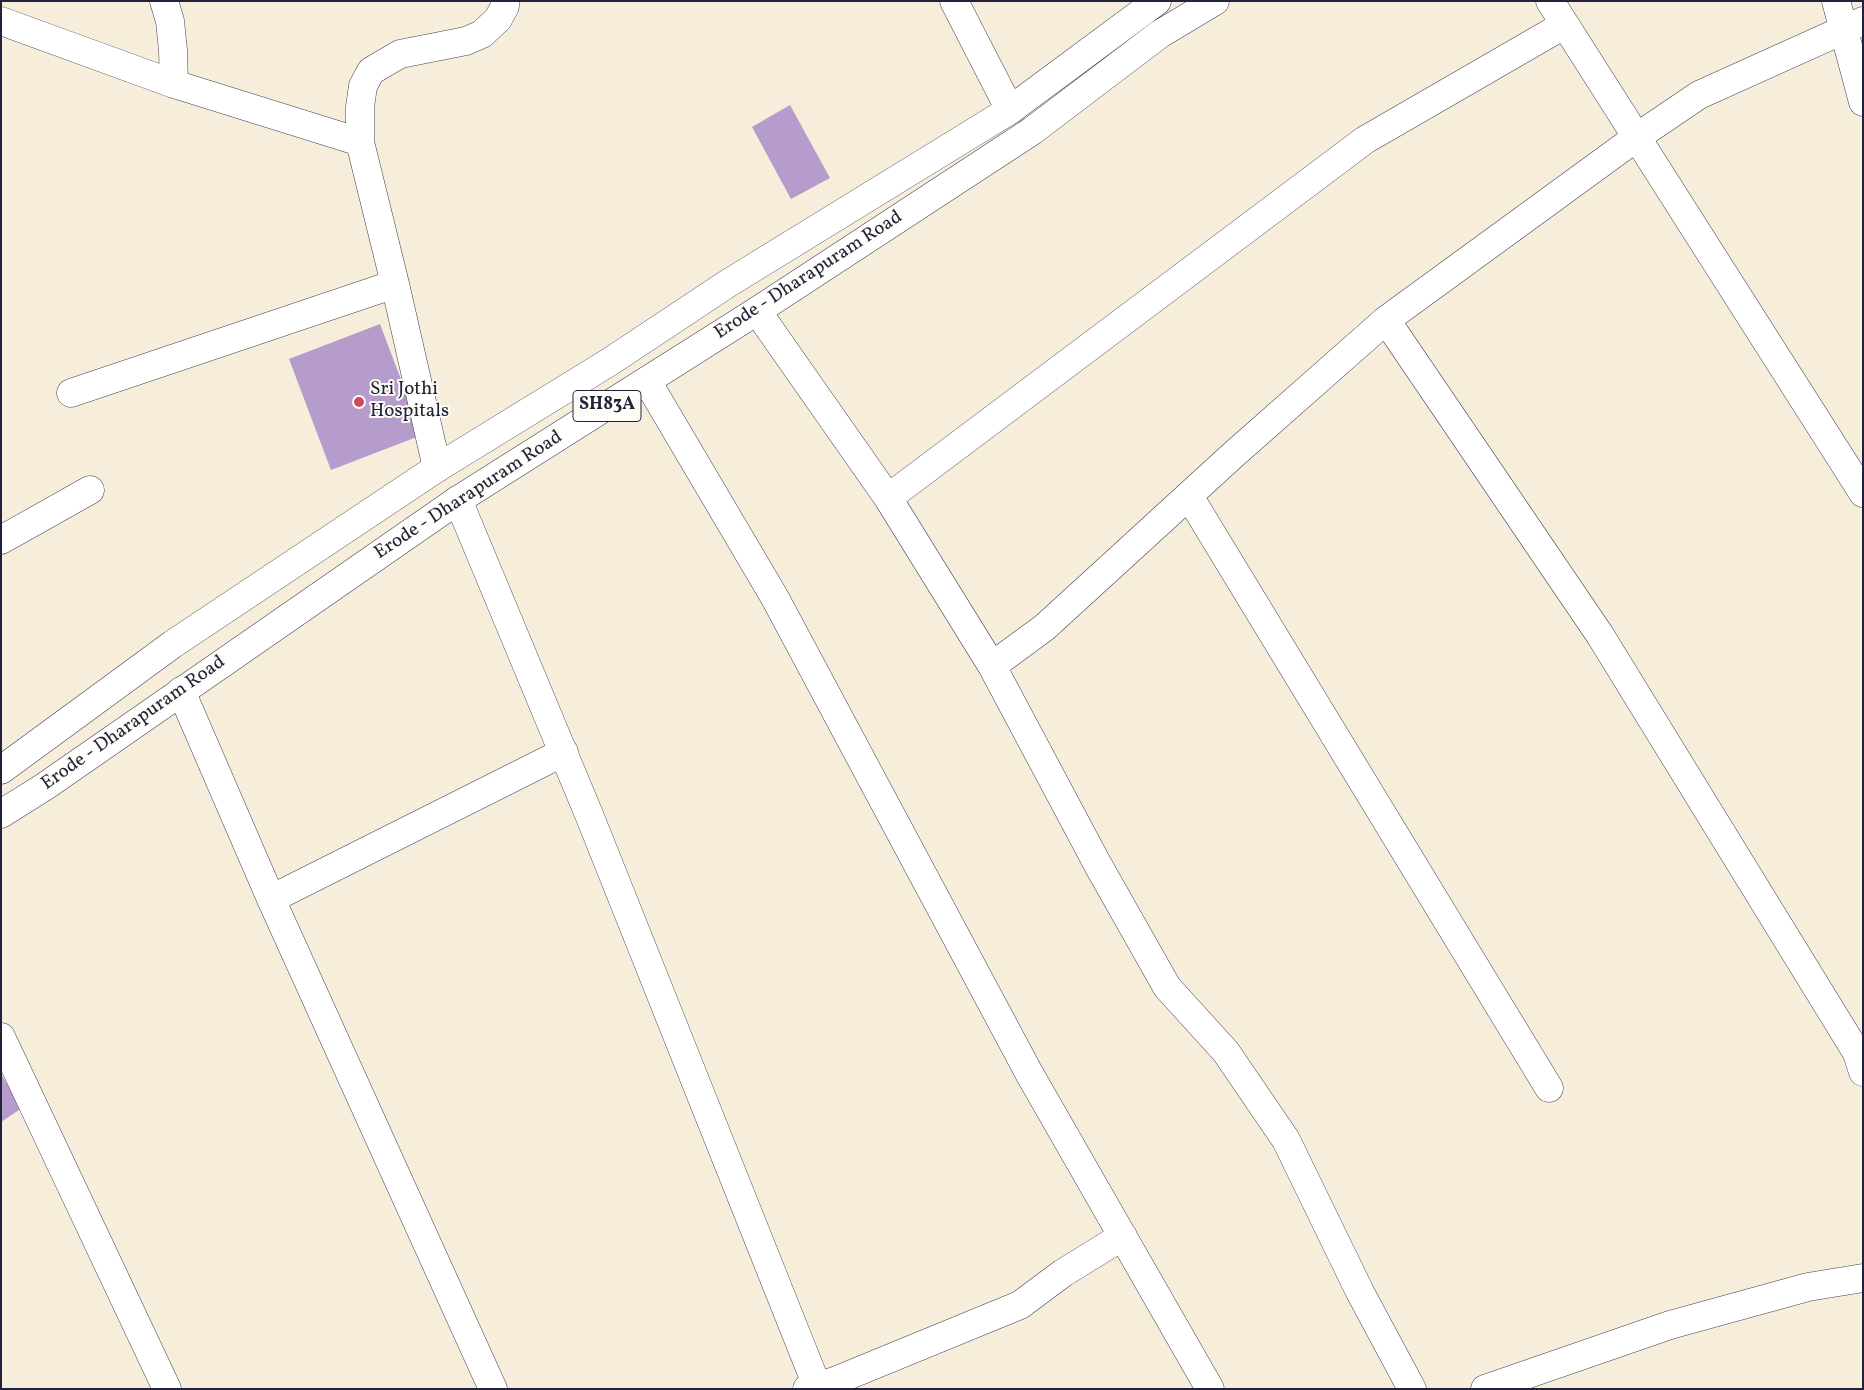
<!DOCTYPE html>
<html>
<head>
<meta charset="utf-8">
<style>
  body { margin:0 }
  #map { position:relative; width:1864px; height:1390px; overflow:hidden; background:#f6edda; font-family:Vollkorn,serif }
  canvas { display:block }
  .frame { position:absolute; inset:0; border:2px solid #22223b; pointer-events:none }
</style>
</head>
<body>
<div id="map">
<canvas width="1864" height="1390"></canvas>
<div class="frame"></div>
</div>
<script>
const context = document.querySelector('canvas').getContext('2d');
context.lineJoin = 'round';
function fillPath(path, color) { context.fillStyle = color; context.fill(path, 'evenodd'); }
const shape = rows => new Path2D(rows.map(r => 'M' + r).join(''));
function stroke(path, color, width, dash) { context.strokeStyle = color; context.lineWidth = width; context.lineCap = dash ? 'butt' : 'round'; context.setLineDash(dash || []); context.stroke(path); }
function drawText(font, color, halo, rows, align = 'center') {
  context.font = font + ' Vollkorn,serif'; context.lineWidth = 4; context.setLineDash([]); context.textBaseline = 'middle'; context.strokeStyle = halo; context.fillStyle = color; for (const [text, x, y, turn = 0] of rows) {
    context.save(); context.translate(x, y); context.rotate((+turn || 0) * Math.PI / 180); context.textAlign = isNaN(turn) ? turn : align; if (halo) context.strokeText(text, 0, 0); context.fillText(text, 0, 0); context.restore();
  }
}
const building = shape([
  [790,105,830,178,791,199,752,127],
  [380,324,422,435,331,470,289,359],
  [1,1074,22,1108,1,1122]
]);
const minor = shape([
  [164,1,170,21,173,50,174,84],
  [954,1,1010,110],
  [1550,1,1863,493],
  [1836,1,1863,102],
  [1,21,174,84,360,142,395,284,437,468],
  [360,142,360,107,363,86,371,71,400,54,466,41,482,34,498,19,505,6,505,1],
  [757,311,888,498,992,666,1098,865,1167,987,1226,1052,1286,1140,1360,1292,1412,1389],
  [1386,320,1600,635,1857,1053,1863,1072],
  [647,381,775,598,1029,1073,1210,1389],
  [71,393,395,284],
  [1189,496,1549,1088],
  [888,498,1365,140,1564,25],
  [458,500,590,817,817,1386],
  [1,540,90,490],
  [992,666,1045,627,1233,455,1386,320,1637,137,1699,95,1863,21],
  [181,691,271,899,493,1389],
  [271,899,564,752],
  [1,1037,167,1389],
  [807,1389,835,1381,1020,1305,1063,1273,1123,1236],
  [1485,1389,1670,1325,1808,1287,1863,1278]
]);
const primary = shape([
  [1,770,173,644,437,468,611,361,727,284,1010,110,1157,1],
  [1,814,44,787,458,500,757,311,1032,131,1160,34,1215,1]
]);
const markers = [
  [359,402,6,"#d1495b"]
];
const shields = [
  [607,406,68]
];
const shieldNames = [
  ["SH83A",607,406]
];
const streetNames = [
  ["Erode - Dharapuram Road",809,276,-33],
  ["Erode - Dharapuram Road",469,496,-33],
  ["Erode - Dharapuram Road",134,724,-35]
];
const poiNames = [
  ["Sri Jothi",370,391],
  ["Hospitals",370,413]
];
fillPath(building, '#b59ccd');
stroke(minor, '#424053', 29);
stroke(primary, '#424053', 29);
stroke(minor, '#fff', 28);
stroke(primary, '#fff', 28);
for (const [x, y, r, color] of markers) { const dot = new Path2D(); dot.arc(x, y, r, 0, 2 * Math.PI); context.fillStyle = color; context.fill(dot); stroke(dot, '#fdfcf7', 2); }
for (const [x, y, w] of shields) { const box = new Path2D(); box.roundRect(x - w / 2, y - 15.5, w, 31, 4); context.fillStyle = '#fdfcf7'; context.fill(box); stroke(box, '#22223b', 1); }
drawText('bold 18px', '#22223b', null, shieldNames);
drawText('19px', '#22223b', '#fdfcf7', streetNames);
drawText('19px', '#22223b', '#fdfcf7', poiNames, 'left');
</script>
</body>
</html>
